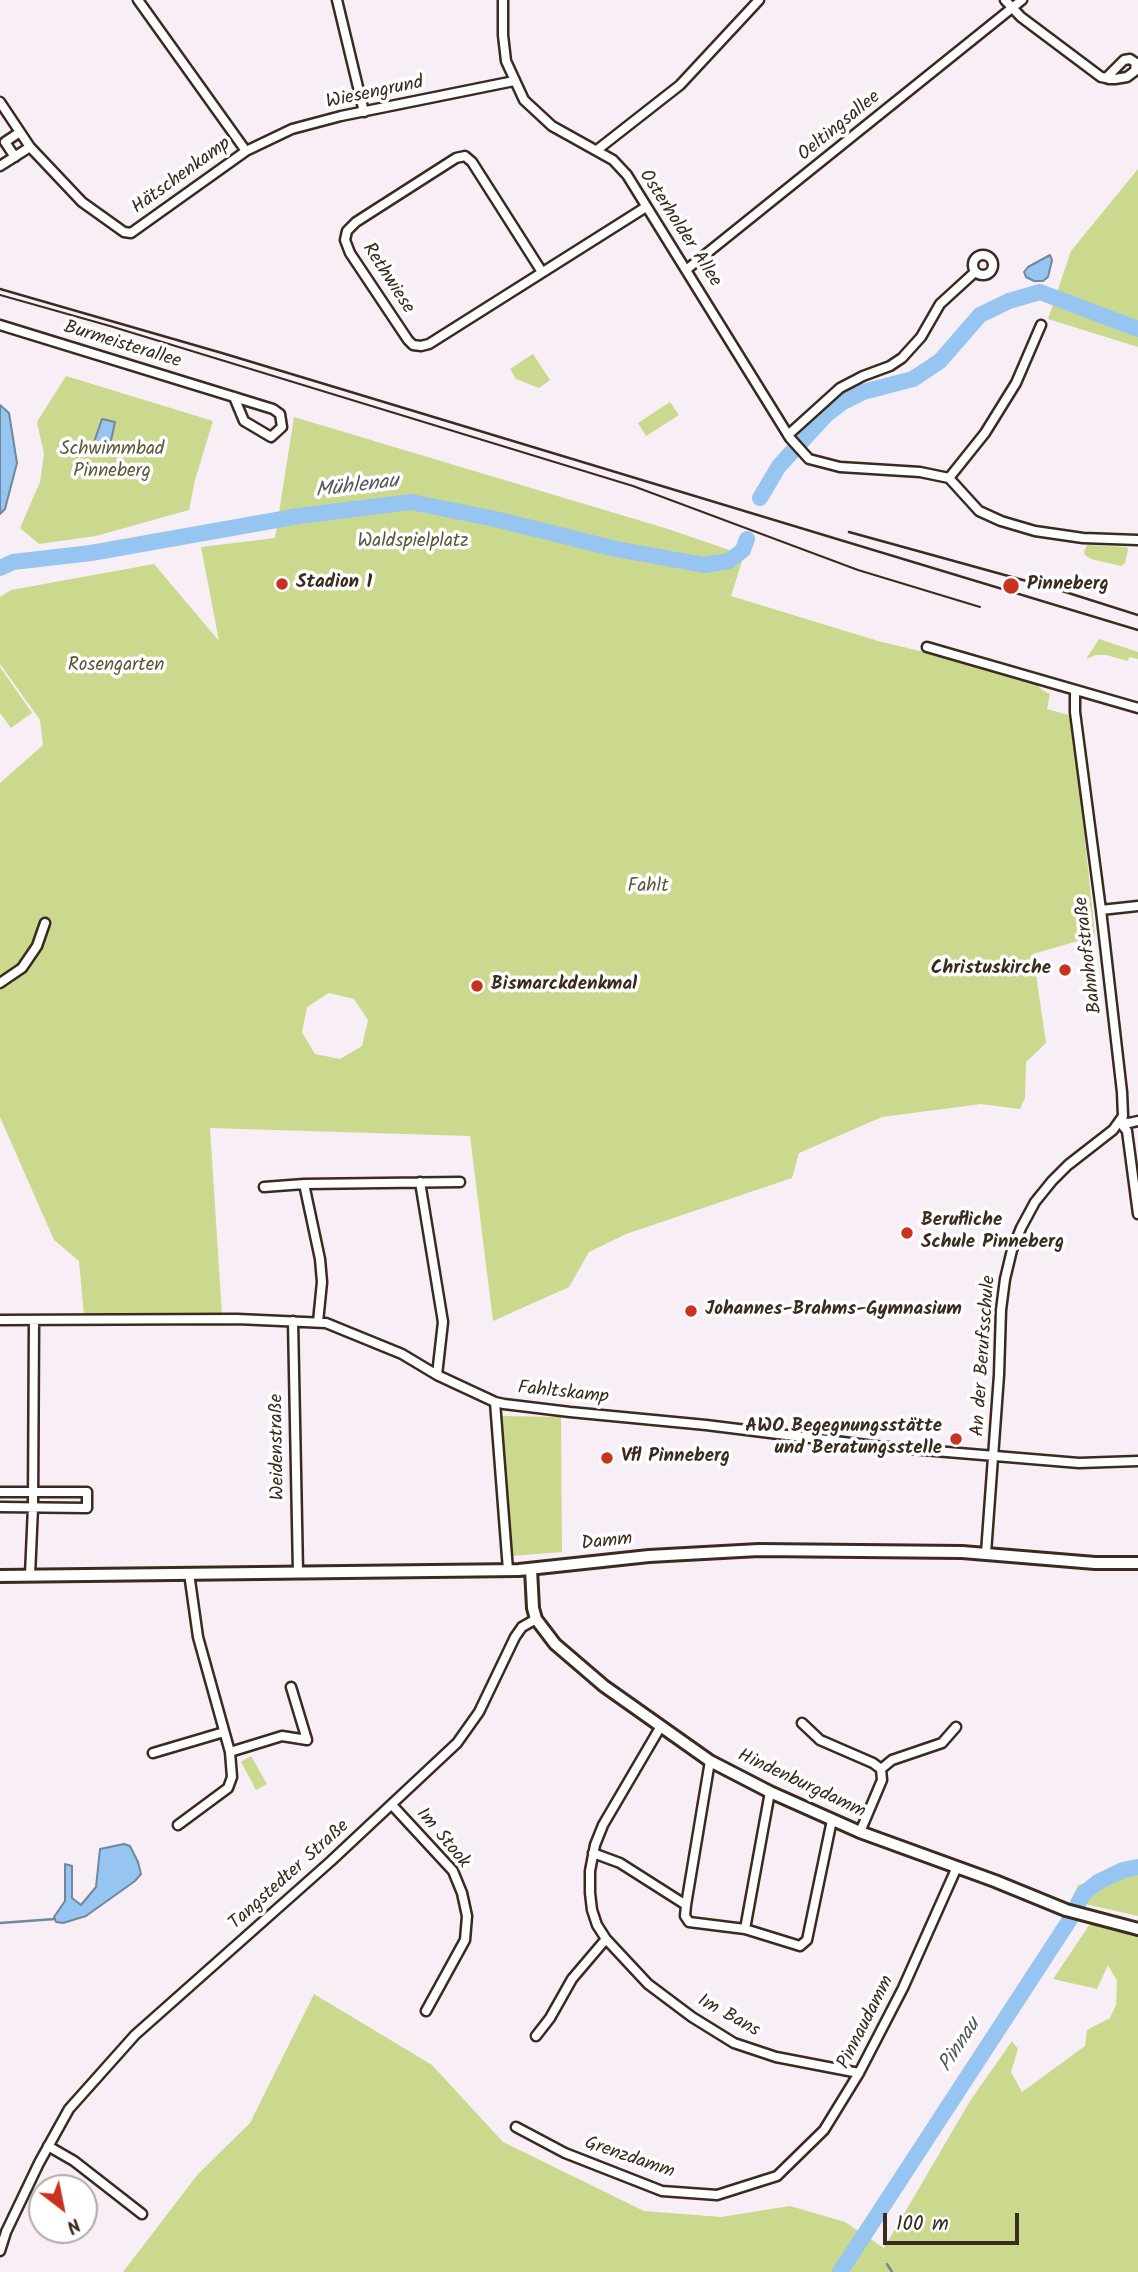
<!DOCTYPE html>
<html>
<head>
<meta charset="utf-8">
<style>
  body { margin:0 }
  #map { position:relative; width:1138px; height:2272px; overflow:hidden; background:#f8eef5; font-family:Kalam,sans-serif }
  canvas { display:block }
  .north { position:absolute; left:28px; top:2174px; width:70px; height:70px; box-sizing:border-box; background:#fff; border:2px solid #b1aaa5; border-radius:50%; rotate:148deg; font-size:19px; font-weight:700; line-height:28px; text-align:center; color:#3b2a1e }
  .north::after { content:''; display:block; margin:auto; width:24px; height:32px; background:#c8321e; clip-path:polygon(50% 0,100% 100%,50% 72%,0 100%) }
  .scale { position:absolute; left:883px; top:2213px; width:136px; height:32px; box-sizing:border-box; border:4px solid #3b2a1e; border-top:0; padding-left:9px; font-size:21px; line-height:24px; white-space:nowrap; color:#3b2a1e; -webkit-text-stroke:5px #fff; paint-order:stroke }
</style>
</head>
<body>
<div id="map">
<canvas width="1138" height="2272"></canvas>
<div class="north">N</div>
<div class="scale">100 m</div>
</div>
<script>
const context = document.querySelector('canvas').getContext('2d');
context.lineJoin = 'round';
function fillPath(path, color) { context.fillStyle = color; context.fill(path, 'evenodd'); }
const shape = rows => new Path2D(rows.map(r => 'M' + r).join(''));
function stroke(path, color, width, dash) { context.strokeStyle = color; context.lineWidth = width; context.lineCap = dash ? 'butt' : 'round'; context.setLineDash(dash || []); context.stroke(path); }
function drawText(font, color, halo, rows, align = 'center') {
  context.font = font + ' Kalam,sans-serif'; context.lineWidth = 7; context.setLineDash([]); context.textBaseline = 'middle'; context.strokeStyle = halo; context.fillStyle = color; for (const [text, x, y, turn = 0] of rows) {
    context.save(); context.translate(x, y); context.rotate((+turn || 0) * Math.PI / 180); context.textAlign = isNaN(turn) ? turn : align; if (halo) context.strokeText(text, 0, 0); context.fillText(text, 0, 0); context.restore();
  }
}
const green = shape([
  [1138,169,1138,347,1048,319,1071,251],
  [533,354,550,380,539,388,516,379,510,369],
  [66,376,213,421,195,480,189,510,96,536,39,544,20,528,40,482,44,454,37,422],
  [670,402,679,415,646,436,638,423],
  [294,417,668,529,744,555,731,596,878,641,1032,678,1042,690,1050,694,1047,709,1072,716,1095,936,1033,954,1046,1043,1026,1062,1025,1098,1020,1109,981,1104,882,1117,799,1153,792,1178,626,1234,589,1252,569,1287,493,1321,470,1136,210,1128,222,1315,84,1316,79,1261,54,1240,0,1117,0,783,43,745,40,720,0,664,0,597,11,590,154,564,219,641,201,547,275,538],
  [329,993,354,999,368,1020,362,1046,340,1059,315,1054,302,1032,307,1007],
  [1087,545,1127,547,1128,550,1125,563,1121,566,1091,559,1085,555,1084,552],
  [1099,639,1138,652,1138,659,1129,657,1128,661,1106,655,1096,655,1086,659],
  [0,667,32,713,11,728,0,713],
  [501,1416,561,1417,562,1552,512,1556],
  [251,1756,267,1784,256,1790,241,1762],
  [1138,1868,1138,1916,1072,1901,1078,1885],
  [1090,1924,1138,1936,1138,2272,123,2272,198,2174,250,2123,314,1994,432,2065,503,2142,644,2211,721,2217,790,2206,845,2222,884,2248,970,2101,1012,2041,1018,2049,1011,2072,1022,2092,1085,2046,1087,2030,1110,2018,1116,2005,1117,1981,1108,1965,1097,1989,1053,1979]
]);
const water = shape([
  [1050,255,1052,260,1048,277,1043,281,1034,281,1026,277,1024,272,1028,267,1050,255],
  [0,405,9,413,17,463,5,509,0,514,0,405],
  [102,419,115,422,110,445,113,451,109,456,91,451,102,419],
  [124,1844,130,1846,138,1862,141,1874,135,1881,86,1916,63,1923,56,1922,54,1917,65,1901,65,1864,72,1866,72,1898,81,1905,96,1887,100,1849,124,1844]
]);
const stream = shape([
  [0,1923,55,1919],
  [887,2264,892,2272]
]);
const river = shape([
  [760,498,779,466,826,415,843,402,863,392,913,379,940,361,980,315,1009,301,1040,292,1138,329],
  [0,568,13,562,91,553,299,516,411,502,495,519,616,549,704,565,729,561,743,550,747,539],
  [840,2272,1069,1921,1083,1894,1098,1882,1123,1870,1138,1867]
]);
const street = shape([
  [138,0,246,151],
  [337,0,364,112],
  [503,0,503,35,506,61,524,100,552,126,613,160,627,175,790,438,809,459,840,467,920,472,949,478,979,511,1001,521,1035,531,1083,538,1138,540],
  [1005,0,1021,17,1101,77,1106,78,1109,79,1115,79,1127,77,1135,71,1136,63,1130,59,1124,60,1106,78],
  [0,102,30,147],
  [597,150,680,85,759,0],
  [15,157,5,142,20,132],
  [0,166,30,147,82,202,124,232,131,233,246,151,292,129,341,116,514,81],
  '973 265a10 10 0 1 1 20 0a10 10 0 1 1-20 0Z',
  [686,270,1022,0],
  [542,272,472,162,465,156,456,158,356,222,347,231,345,240,350,253,408,340,413,345,421,346,429,344,646,207],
  [0,325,273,409,280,414,282,427,271,437,244,421,234,397],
  [788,435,840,388,863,376,890,366,902,358,921,337,940,304,975,272],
  [949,478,985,433,1016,383,1041,325],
  [927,647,1138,708],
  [1101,910,1138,906],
  [0,983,22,968,37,946,45,923],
  [1120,1122,1127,1131,1138,1214],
  [1120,1122,1129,1123,1138,1121],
  [420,1182,443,1322,437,1375],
  [304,1184,320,1259,322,1282,318,1322],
  [264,1187,304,1184,460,1182],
  [0,1320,237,1319,326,1323,402,1354,437,1375,495,1402,504,1404,570,1412,706,1425,875,1446,1079,1463,1138,1461],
  [293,1321,298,1572],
  [495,1402,508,1570],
  [0,1492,87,1492,87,1508,0,1507],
  [986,1553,999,1375,1001,1310,1005,1279,1012,1250,1021,1228,1035,1202,1052,1181,1068,1165,1113,1130,1123,1116,1122,1092,1101,910,1075,712,1075,690],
  [30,1575,33,1507,34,1320],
  [802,1723,820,1740,873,1763,881,1769,882,1780,860,1832],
  [661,1726,603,1825,595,1845,590,1871,590,1893,592,1910,597,1925,606,1939,648,1984,692,2017,734,2043,776,2057,859,2073],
  [230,1752,282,1736,307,1740,291,1687],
  [153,1753,224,1732],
  [710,1761,686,1905,685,1916,689,1922,745,1929,800,1946,807,1940,832,1820],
  [881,1769,892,1760,942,1743,956,1727],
  [392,1805,453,1871,462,1893,467,1916,465,1940,426,2011],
  [178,1825,228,1788,232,1777,230,1752,198,1637,189,1573],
  [593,1853,620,1863,686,1905],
  [745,1929,770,1792],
  [536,2036,550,2018,572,1979,606,1939],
  [516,2127,565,2153,662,2191,717,2195,777,2176,824,2130,859,2073,903,1988,957,1867],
  [48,2146,74,2161,142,2214],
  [0,2251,6,2232,39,2163,69,2109,135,2035,331,1861,457,1743,479,1712,515,1637,522,1627,536,1619]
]);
const secondary = shape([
  [531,1569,533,1608,536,1619,555,1644,604,1686,710,1761,770,1792,860,1832,995,1881,1066,1910,1138,1929],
  [0,1576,519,1570,649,1556,759,1550,962,1552,1095,1563,1138,1563]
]);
const tram = shape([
  [0,295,110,326,633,486,858,570,980,607]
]);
const rail = shape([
  [0,289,222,353,1138,630],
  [849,532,1059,590,1138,615]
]);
const markers = [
  [282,584,7,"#c8321e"],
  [1011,586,9,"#c8321e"],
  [1065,970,7,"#c8321e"],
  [477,986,7,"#c8321e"],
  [907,1233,7,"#c8321e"],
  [691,1311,7,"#c8321e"],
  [956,1439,7,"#c8321e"],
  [607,1458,7,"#c8321e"]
];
const streetNames = [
  ["Wiesengrund",375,94,-12],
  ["Oeltingsallee",840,127,-39],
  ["Hätschenkamp",182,177,-36],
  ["Osterholder Allee",679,229,57],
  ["Rethwiese",387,279,57],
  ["Burmeisterallee",122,346,17],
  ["Bahnhofstraße",1090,955,-97],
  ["An der Berufsschule",985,1356,-86],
  ["Fahltskamp",563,1394,6],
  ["Weidenstraße",279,1447,-91],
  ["Damm",607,1543,-6],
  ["Hindenburgdamm",801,1785,25],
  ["Im Stook",442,1839,50],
  ["Tangstedter Straße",290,1876,-42],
  ["Im Bans",728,2017,29],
  ["Pinnaudamm",867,2023,-63],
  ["Grenzdamm",629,2159,19]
];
const parkNames = [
  ["Schwimmbad",112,451],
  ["Pinneberg",112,473],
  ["Waldspielplatz",413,543],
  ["Rosengarten",116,667],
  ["Fahlt",648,888]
];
const poiNames = [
  ["Stadion 1",296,584],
  ["Pinneberg",1027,586],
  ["Christuskirche",1051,970,"right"],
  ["Bismarckdenkmal",491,986],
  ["Berufliche",921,1222],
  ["Schule Pinneberg",921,1244],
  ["Johannes-Brahms-Gymnasium",705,1311],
  ["AWO Begegnungsstätte",942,1428,"right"],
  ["und Beratungsstelle",942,1450,"right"],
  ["Vfl Pinneberg",621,1458]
];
const waterNames = [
  ["Mühlenau",357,488,-7],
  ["Pinnau",961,2046,-57]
];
fillPath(green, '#cad98d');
fillPath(water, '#95c5f0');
stroke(water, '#71879c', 2);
stroke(stream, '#71879c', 2.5);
stroke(river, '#95c5f0', 16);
stroke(street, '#3b2a1e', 13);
stroke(secondary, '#3b2a1e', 16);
stroke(street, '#fff', 8);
stroke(secondary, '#fff', 10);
stroke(tram, '#3b2a1e', 2);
stroke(rail, '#3b2a1e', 2.5);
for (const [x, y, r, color] of markers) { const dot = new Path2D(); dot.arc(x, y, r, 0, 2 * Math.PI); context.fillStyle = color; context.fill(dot); stroke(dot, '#fff', 2.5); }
drawText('19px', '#3b2a1e', '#fff', streetNames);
drawText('19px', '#5f563a', '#fff', parkNames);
drawText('bold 19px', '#3b2a1e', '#fff', poiNames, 'left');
drawText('italic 21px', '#56585d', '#fff', waterNames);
</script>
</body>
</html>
